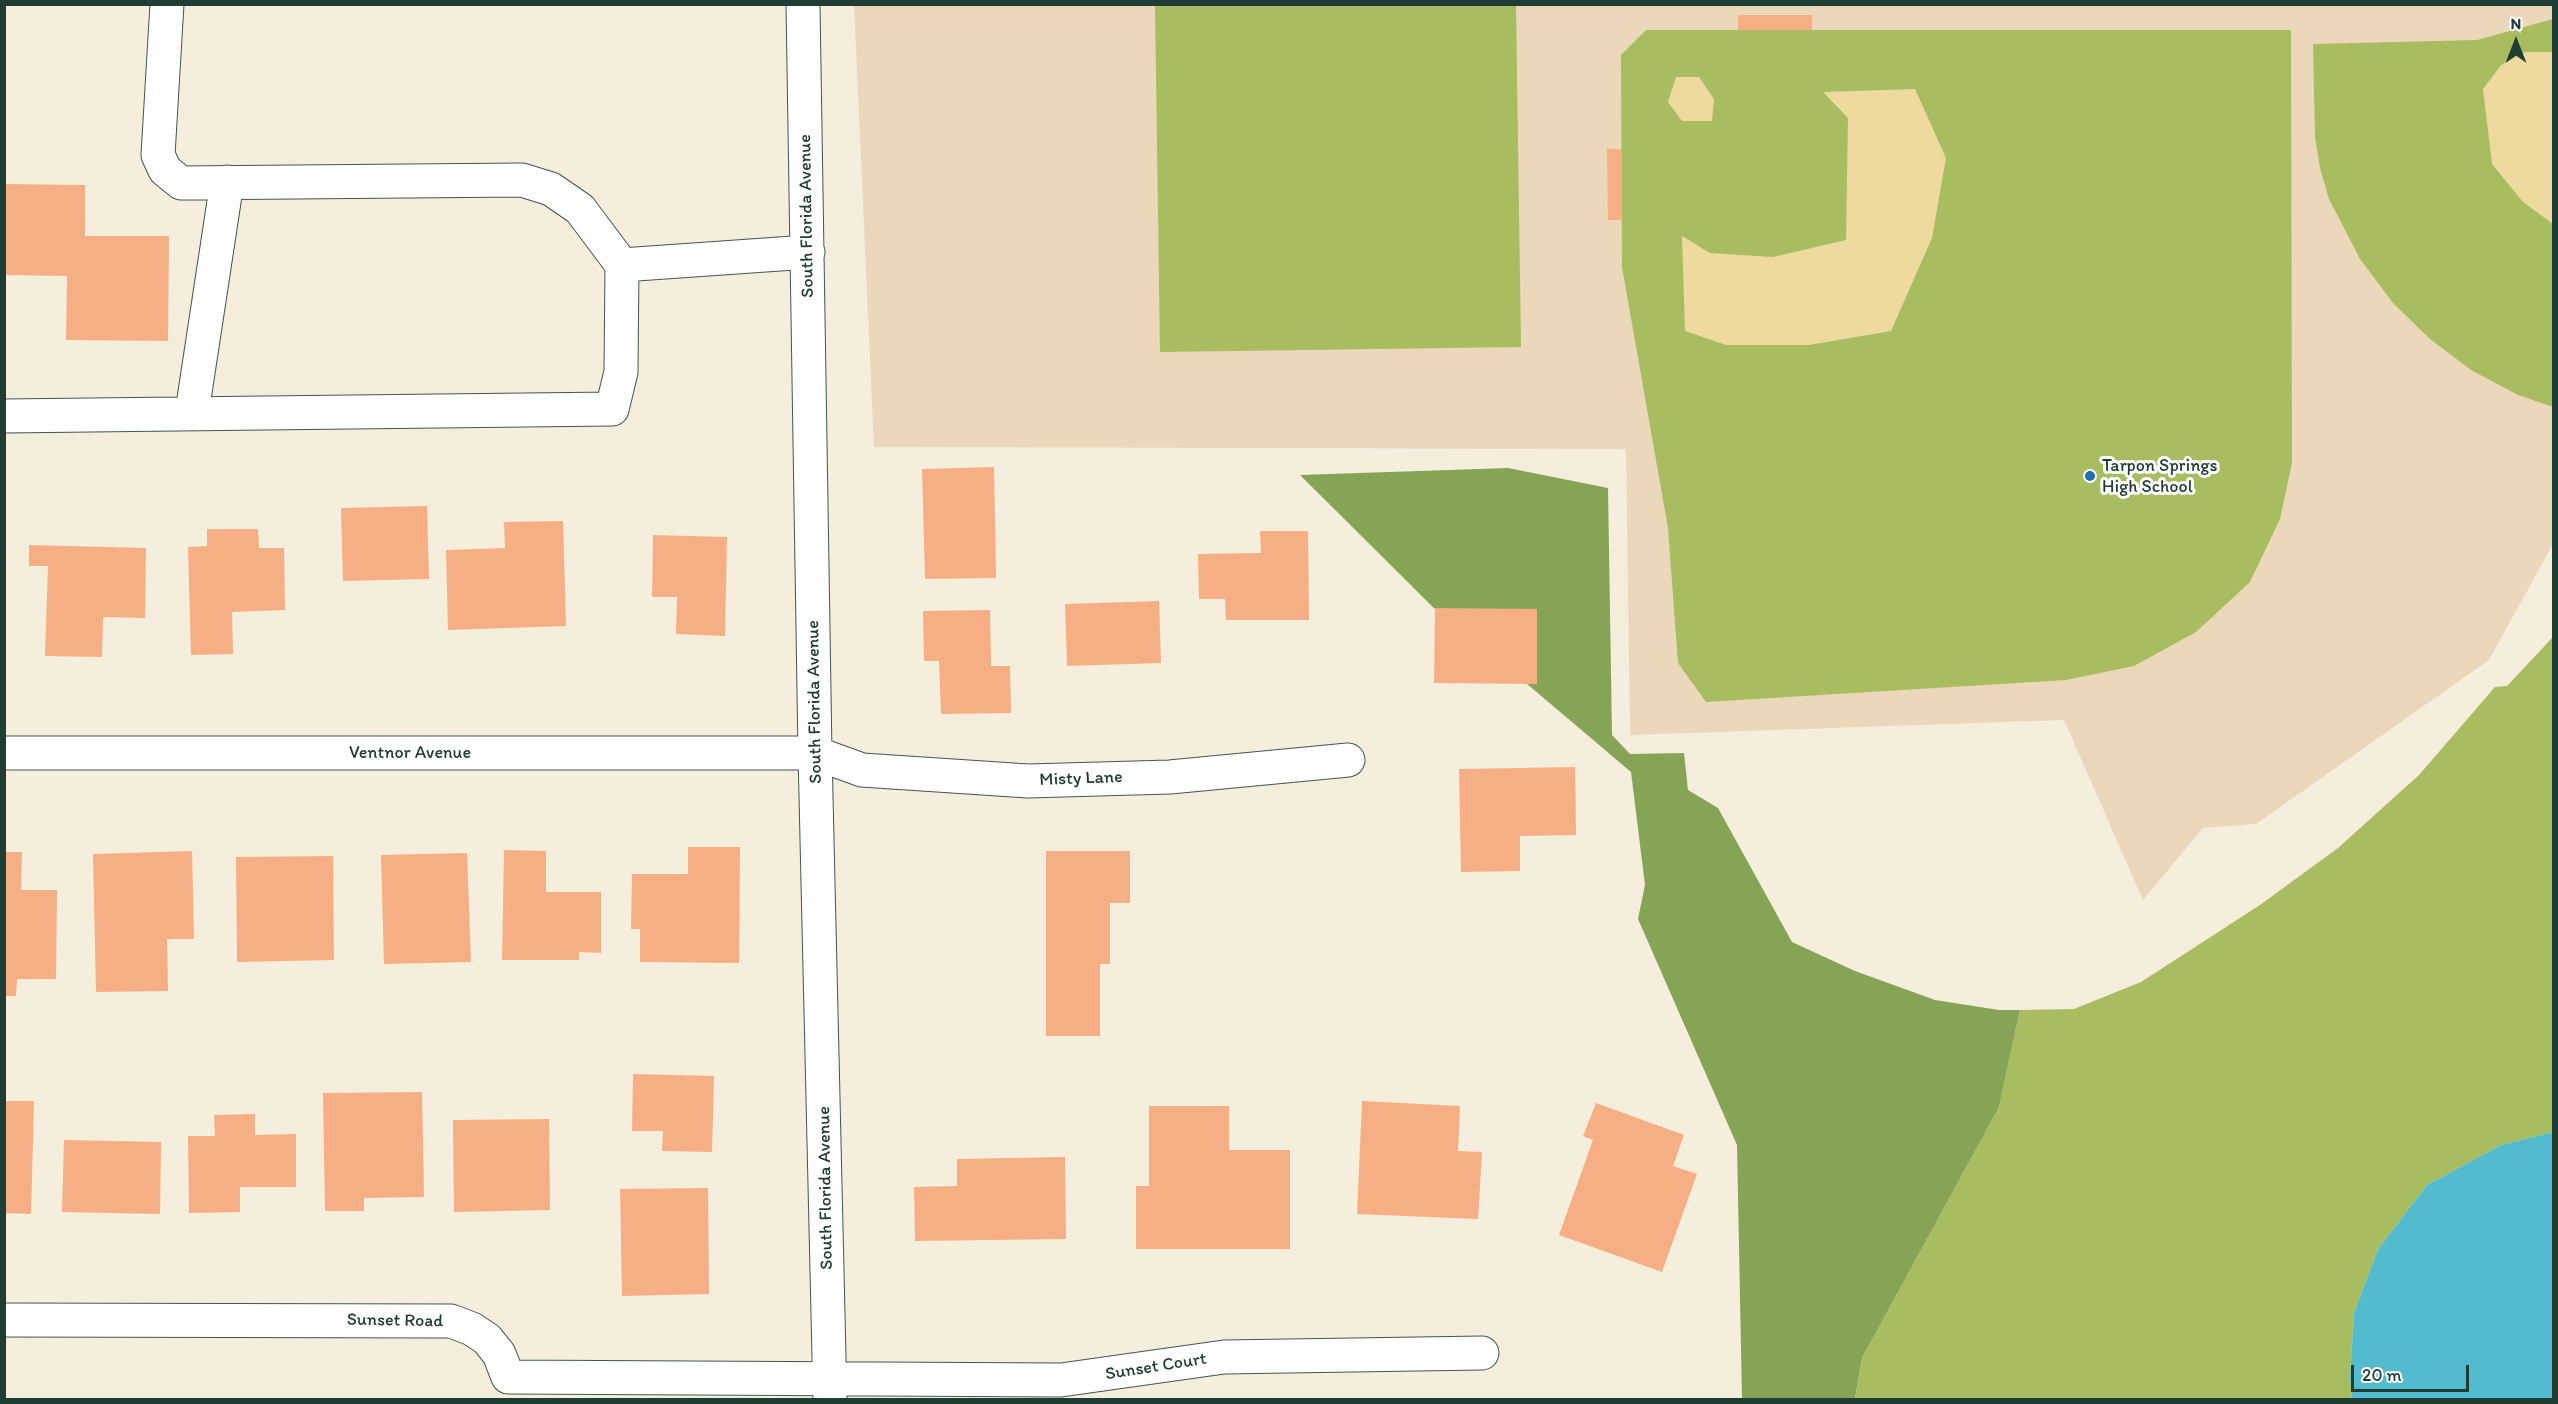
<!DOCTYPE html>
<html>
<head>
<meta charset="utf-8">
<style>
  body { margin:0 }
  #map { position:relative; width:2558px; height:1404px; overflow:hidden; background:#f5eedc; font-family:Itim,sans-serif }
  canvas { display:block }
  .frame { position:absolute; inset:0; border:6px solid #1f3d34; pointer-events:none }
  .north { position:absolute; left:2486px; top:12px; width:60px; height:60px; -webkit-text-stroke:4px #fff; paint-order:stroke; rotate:0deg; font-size:16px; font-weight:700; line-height:24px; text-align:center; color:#1f3d34 }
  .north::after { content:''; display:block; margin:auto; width:21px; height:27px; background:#1f3d34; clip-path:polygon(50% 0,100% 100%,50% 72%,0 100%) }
  .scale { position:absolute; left:2351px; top:1365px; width:118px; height:27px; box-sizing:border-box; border:3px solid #1f3d34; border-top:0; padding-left:8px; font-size:18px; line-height:21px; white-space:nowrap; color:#1f3d34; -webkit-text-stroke:4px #fff; paint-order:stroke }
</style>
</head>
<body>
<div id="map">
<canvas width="2558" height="1404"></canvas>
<div class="frame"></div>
<div class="north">N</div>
<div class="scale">20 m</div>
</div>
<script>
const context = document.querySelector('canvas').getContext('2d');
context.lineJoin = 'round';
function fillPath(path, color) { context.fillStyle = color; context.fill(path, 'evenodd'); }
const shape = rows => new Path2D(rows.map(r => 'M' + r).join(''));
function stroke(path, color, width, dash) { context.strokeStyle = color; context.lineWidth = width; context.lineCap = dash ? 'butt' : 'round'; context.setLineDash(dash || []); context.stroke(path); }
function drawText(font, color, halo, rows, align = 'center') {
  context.font = font + ' Itim,sans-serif'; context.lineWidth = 6; context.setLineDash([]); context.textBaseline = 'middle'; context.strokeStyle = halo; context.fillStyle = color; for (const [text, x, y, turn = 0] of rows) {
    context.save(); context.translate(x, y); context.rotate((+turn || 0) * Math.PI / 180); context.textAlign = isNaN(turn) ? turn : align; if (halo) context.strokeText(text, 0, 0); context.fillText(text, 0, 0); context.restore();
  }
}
const built = shape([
  [854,5,2553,5,2553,544,2489,660,2256,824,2203,828,2143,900,2064,720,1630,735,1626,449,874,447]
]);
const green = shape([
  [1155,5,1516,5,1521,347,1160,352],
  [2553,19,2553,407,2518,395,2471,370,2430,339,2393,303,2360,259,2329,199,2320,168,2315,137,2313,44,2477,40],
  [1646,30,2291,30,2292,463,2280,519,2250,582,2196,632,2134,666,2066,680,1706,702,1678,663,1668,528,1622,267,1621,55],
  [2553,637,2553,1132,2501,1145,2427,1185,2378,1249,2354,1313,2350,1377,2352,1399,1855,1400,1862,1358,1999,1107,2020,1010,2074,1009,2141,982,2260,905,2338,848,2419,775,2495,687,2507,686]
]);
const forest = shape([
  [1508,468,1608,488,1612,735,1630,754,1684,753,1688,790,1718,808,1792,942,1855,971,1935,1000,1999,1010,2020,1010,1999,1107,1862,1358,1855,1399,1742,1399,1737,1145,1638,919,1645,885,1631,772,1513,672,1454,628,1300,475]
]);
const sand = shape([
  [2525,52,2553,52,2553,224,2523,202,2492,164,2483,89,2501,65],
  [1676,77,1699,77,1714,99,1712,121,1682,121,1668,102],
  [1915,89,1946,158,1932,238,1891,331,1809,345,1726,345,1685,331,1682,236,1710,253,1773,257,1846,240,1848,118,1823,92]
]);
const water = shape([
  [2553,1132,2553,1399,2352,1399,2350,1377,2354,1313,2378,1249,2427,1185,2501,1145]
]);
const building = shape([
  [1738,15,1812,15,1812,30,1738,30],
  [1607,149,1622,149,1622,220,1608,220],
  [4,184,85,185,85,236,169,236,168,341,66,340,67,276,4,275],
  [994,467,996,578,925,579,922,469],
  [427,506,429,579,343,581,341,508],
  [563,521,566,626,448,630,446,550,505,548,504,522],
  [207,529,258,529,259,548,284,548,285,610,232,612,233,654,191,655,188,547,207,546],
  [1260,531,1308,531,1309,620,1226,620,1225,599,1199,599,1198,554,1261,553],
  [653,535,727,537,725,636,676,634,677,597,652,597],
  [29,545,146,548,145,618,103,617,102,657,45,656,48,566,29,566],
  [1159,601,1161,663,1067,666,1065,604],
  [1435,608,1537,609,1537,684,1434,683],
  [990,610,991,666,1010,666,1011,713,941,714,939,661,924,661,923,611],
  [1575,767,1576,835,1520,836,1520,871,1461,872,1459,769],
  [688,847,740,847,739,963,640,962,640,929,631,929,632,874,688,874],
  [504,850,546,851,546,892,601,892,601,953,579,952,579,960,502,960],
  [192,851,194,939,167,939,168,991,96,992,93,854],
  [1046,851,1130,851,1130,903,1110,903,1110,964,1100,964,1100,1036,1046,1036],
  [4,852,22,852,21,890,57,890,56,979,17,979,16,996,4,996],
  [467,853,471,962,384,964,381,855],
  [333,856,334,960,237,962,236,857],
  [633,1074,714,1076,712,1152,662,1151,663,1131,632,1131],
  [422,1092,424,1197,364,1198,364,1211,325,1211,323,1093],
  [4,1101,34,1101,31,1214,4,1213],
  [1362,1101,1460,1106,1458,1151,1482,1152,1478,1219,1357,1214],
  [1596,1103,1684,1135,1673,1166,1697,1174,1662,1272,1559,1235,1593,1140,1583,1136],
  [1149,1106,1229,1106,1229,1150,1290,1150,1290,1249,1136,1249,1136,1186,1149,1186],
  [255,1114,255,1135,296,1134,296,1187,240,1187,240,1212,189,1213,188,1136,215,1136,214,1115],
  [549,1119,550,1210,454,1212,453,1120],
  [64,1140,161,1142,160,1214,62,1212],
  [1065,1157,1066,1239,915,1241,914,1187,957,1186,957,1159],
  [708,1188,709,1294,622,1296,620,1189]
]);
const minor = shape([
  [167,4,158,155,165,170,181,183,522,180,551,189,580,209,622,265],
  [803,4,815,753,830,1400],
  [192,412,227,182],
  [4,416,612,409,621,372,622,265,808,252],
  [4,753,815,753,862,770,1028,781,1170,777,1348,760],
  [4,1320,451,1321,472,1329,487,1339,499,1354,508,1377,1061,1380,1224,1357,1482,1353]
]);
const markers = [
  [2090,476,6,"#1f6fb2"]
];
const streetNames = [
  ["South Florida Avenue",807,216,-91],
  ["South Florida Avenue",815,702,-91],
  ["Ventnor Avenue",410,753],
  ["Misty Lane",1081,779,-2],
  ["South Florida Avenue",826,1188,-91],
  ["Sunset Road",395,1321,1],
  ["Sunset Court",1156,1367,-9]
];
const poiNames = [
  ["Tarpon Springs",2102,466],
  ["High School",2102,487]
];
fillPath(built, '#ebd8ba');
fillPath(green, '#a8bc60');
fillPath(forest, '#86a456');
fillPath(sand, '#eeda9e');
fillPath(water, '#52bcce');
fillPath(building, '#f6af84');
stroke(minor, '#3f584d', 35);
stroke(minor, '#fff', 33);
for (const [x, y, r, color] of markers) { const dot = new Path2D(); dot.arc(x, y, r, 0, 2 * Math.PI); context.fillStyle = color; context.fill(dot); stroke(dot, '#fff', 2); }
drawText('18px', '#1f3d34', '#fff', streetNames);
drawText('18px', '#1f3d34', '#fff', poiNames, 'left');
</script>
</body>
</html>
